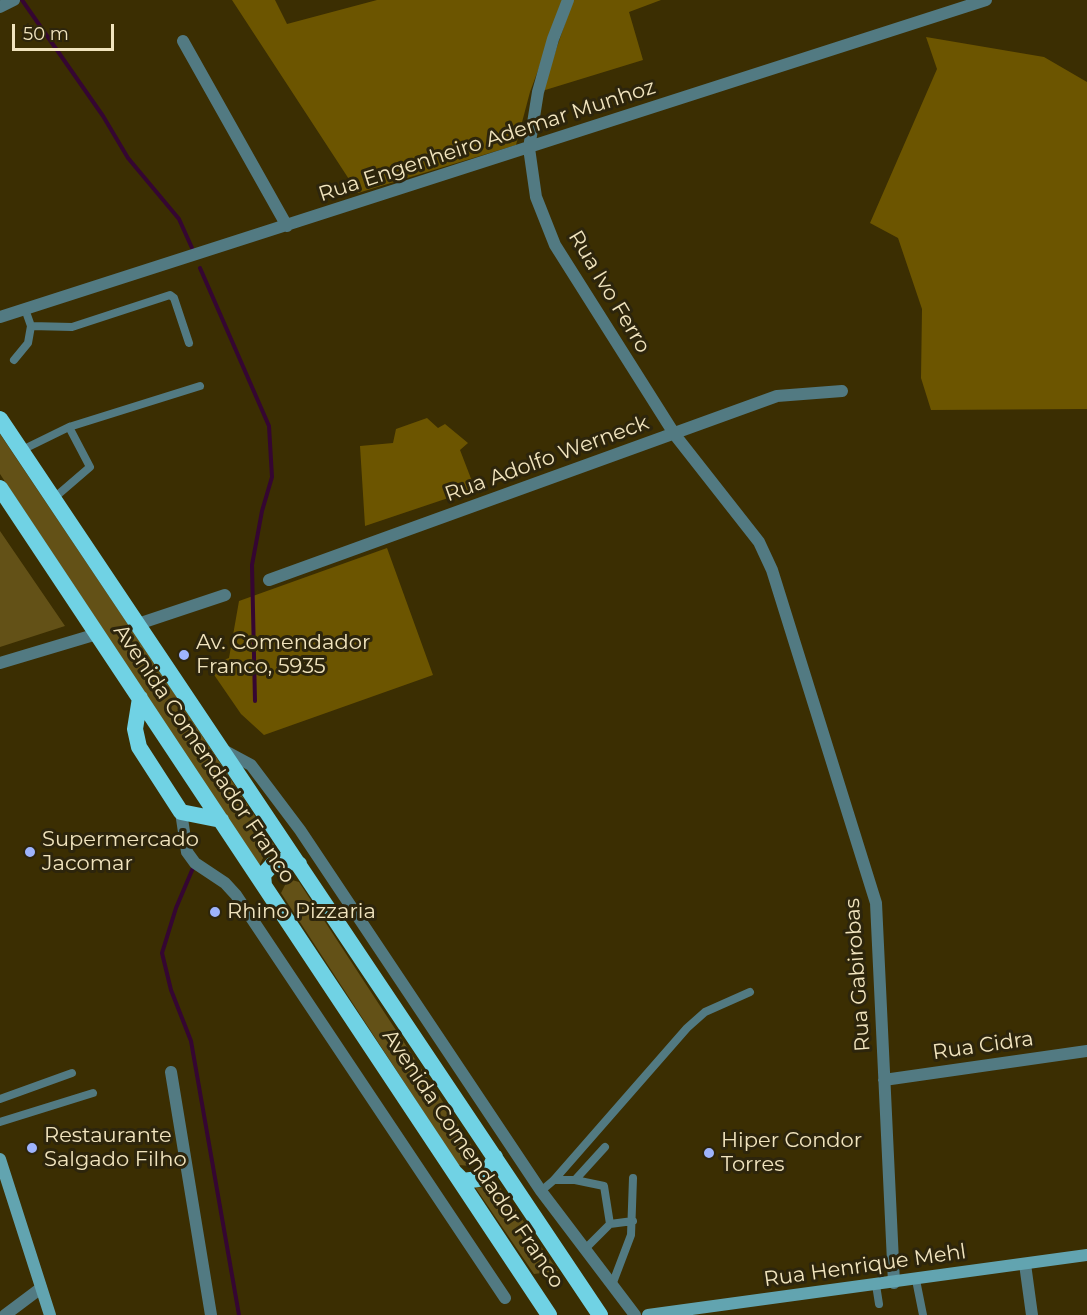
<!DOCTYPE html>
<html>
<head>
<meta charset="utf-8">
<style>
  body { margin:0 }
  #map { position:relative; width:1087px; height:1315px; overflow:hidden; background:#3b2e02; font-family:Montserrat,sans-serif }
  canvas { display:block }
  .scale { position:absolute; left:12px; top:24px; width:102px; height:27px; box-sizing:border-box; border:3px solid #f1e4be; border-top:0; padding-left:8px; font-size:18px; line-height:21px; white-space:nowrap; color:#f1e4be; -webkit-text-stroke:4px #2d250c; paint-order:stroke }
</style>
</head>
<body>
<div id="map">
<canvas width="1087" height="1315"></canvas>
<div class="scale">50 m</div>
</div>
<script>
const context = document.querySelector('canvas').getContext('2d');
context.lineJoin = 'round';
function fillPath(path, color) { context.fillStyle = color; context.fill(path, 'evenodd'); }
const shape = rows => new Path2D(rows.map(r => 'M' + r).join(''));
function stroke(path, color, width, dash) { context.strokeStyle = color; context.lineWidth = width; context.lineCap = dash ? 'butt' : 'round'; context.setLineDash(dash || []); context.stroke(path); }
function drawText(font, color, halo, rows, align = 'center') {
  context.font = font + ' Montserrat,sans-serif'; context.lineWidth = 6; context.setLineDash([]); context.textBaseline = 'middle'; context.strokeStyle = halo; context.fillStyle = color; for (const [text, x, y, turn = 0] of rows) {
    context.save(); context.translate(x, y); context.rotate((+turn || 0) * Math.PI / 180); context.textAlign = isNaN(turn) ? turn : align; if (halo) context.strokeText(text, 0, 0); context.fillText(text, 0, 0); context.restore();
  }
}
const green = shape([
  [0,434,172,690,280,854,272,852,265,854,259,866,0,474],
  [0,531,65,626,0,647],
  [292,880,299,882,479,1157,471,1166,458,1165,281,893,286,883],
  [494,1179,558,1271,534,1274,475,1187,487,1188]
]);
const forest = shape([
  [232,0,275,0,287,24,377,0,564,0,530,92,516,145,358,193],
  [573,0,661,0,629,12,643,60,542,91],
  [926,37,1044,57,1087,82,1087,409,931,410,921,378,922,309,898,238,870,223,937,69],
  [427,418,438,428,445,424,468,443,460,450,475,489,365,526,360,446,393,443,396,429],
  [387,548,433,675,264,735,241,714,208,666,229,658,239,601]
]);
const stream = shape([
  [22,0,103,116,128,158,179,219,192,248],
  [200,268,269,426,272,477,262,511,252,565,255,701],
  [193,868,176,908,162,953,171,990,191,1041,239,1315]
]);
const service = shape([
  [31,326,72,327,170,295,174,298,189,343],
  [14,360,28,343,31,326,25,309],
  [69,427,200,386],
  [22,450,69,427,90,467,54,498],
  [0,1099,72,1073],
  [0,1122,93,1093],
  [554,1180,575,1180,605,1147],
  [575,1180,604,1186,610,1224],
  [541,1191,554,1180,687,1028,705,1012,750,992],
  [585,1249,610,1224,633,1221],
  [916,1280,923,1315],
  [612,1285,631,1235,633,1178],
  [876,1285,879,1304]
]);
const minor = shape([
  [568,0,553,39,538,92,529,148,536,197,555,245,675,435,759,542,772,570,876,903,894,1283],
  [0,7,14,0],
  [183,41,287,226],
  [0,317,986,0],
  [269,580,777,396,842,391],
  [138,624,225,595],
  [0,663,97,634],
  [181,812,187,852,195,863,225,883,236,895,505,1298],
  [171,1072,211,1315],
  [884,1080,1087,1051],
  [1025,1264,1032,1315],
  [5,1315,41,1288]
]);
const tertiary = shape([
  [225,751,251,765,300,830,541,1191,635,1315]
]);
const secondary = shape([
  [0,1159,50,1315],
  [648,1315,1087,1255]
]);
const trunk = shape([
  [0,419,600,1315],
  [0,488,549,1315],
  [140,698,135,729,139,747,181,812,221,820],
  [264,885,263,875,272,865,285,860,299,864],
  [455,1173,463,1181,478,1179,489,1170,495,1157]
]);
const markers = [
  [184,655,6,"#9eb4fd"],
  [30,852,6,"#9eb4fd"],
  [215,912,6,"#9eb4fd"],
  [32,1148,6,"#9eb4fd"],
  [709,1153,6,"#9eb4fd"]
];
const streetNames = [
  ["Rua Engenheiro Ademar Munhoz",487,141,-18],
  ["Rua Ivo Ferro",609,292,59],
  ["Rua Adolfo Werneck",547,459,-20],
  ["Avenida Comendador Franco",204,754,56],
  ["Rua Gabirobas",858,975,-94],
  ["Rua Cidra",983,1046,-8],
  ["Avenida Comendador Franco",473,1159,56],
  ["Rua Henrique Mehl",865,1266,-8]
];
const poiNames = [
  ["Av. Comendador",196,643],
  ["Franco, 5935",196,667],
  ["Supermercado",42,840],
  ["Jacomar",42,864],
  ["Rhino Pizzaria",227,912],
  ["Restaurante",44,1136],
  ["Salgado Filho",44,1160],
  ["Hiper Condor",721,1141],
  ["Torres",721,1165]
];
fillPath(green, '#635117');
fillPath(forest, '#6c5500');
stroke(stream, '#350632', 4);
stroke(service, '#527a82', 8);
stroke(minor, '#527a82', 12);
stroke(tertiary, '#527a82', 12);
stroke(secondary, '#62a4b0', 12);
stroke(trunk, '#70d2e4', 16);
for (const [x, y, r, color] of markers) { const dot = new Path2D(); dot.arc(x, y, r, 0, 2 * Math.PI); context.fillStyle = color; context.fill(dot); stroke(dot, '#2d250c', 2); }
drawText('21px', '#f1e4be', '#2d250c', streetNames);
drawText('21px', '#f1e4be', '#2d250c', poiNames, 'left');
</script>
</body>
</html>
